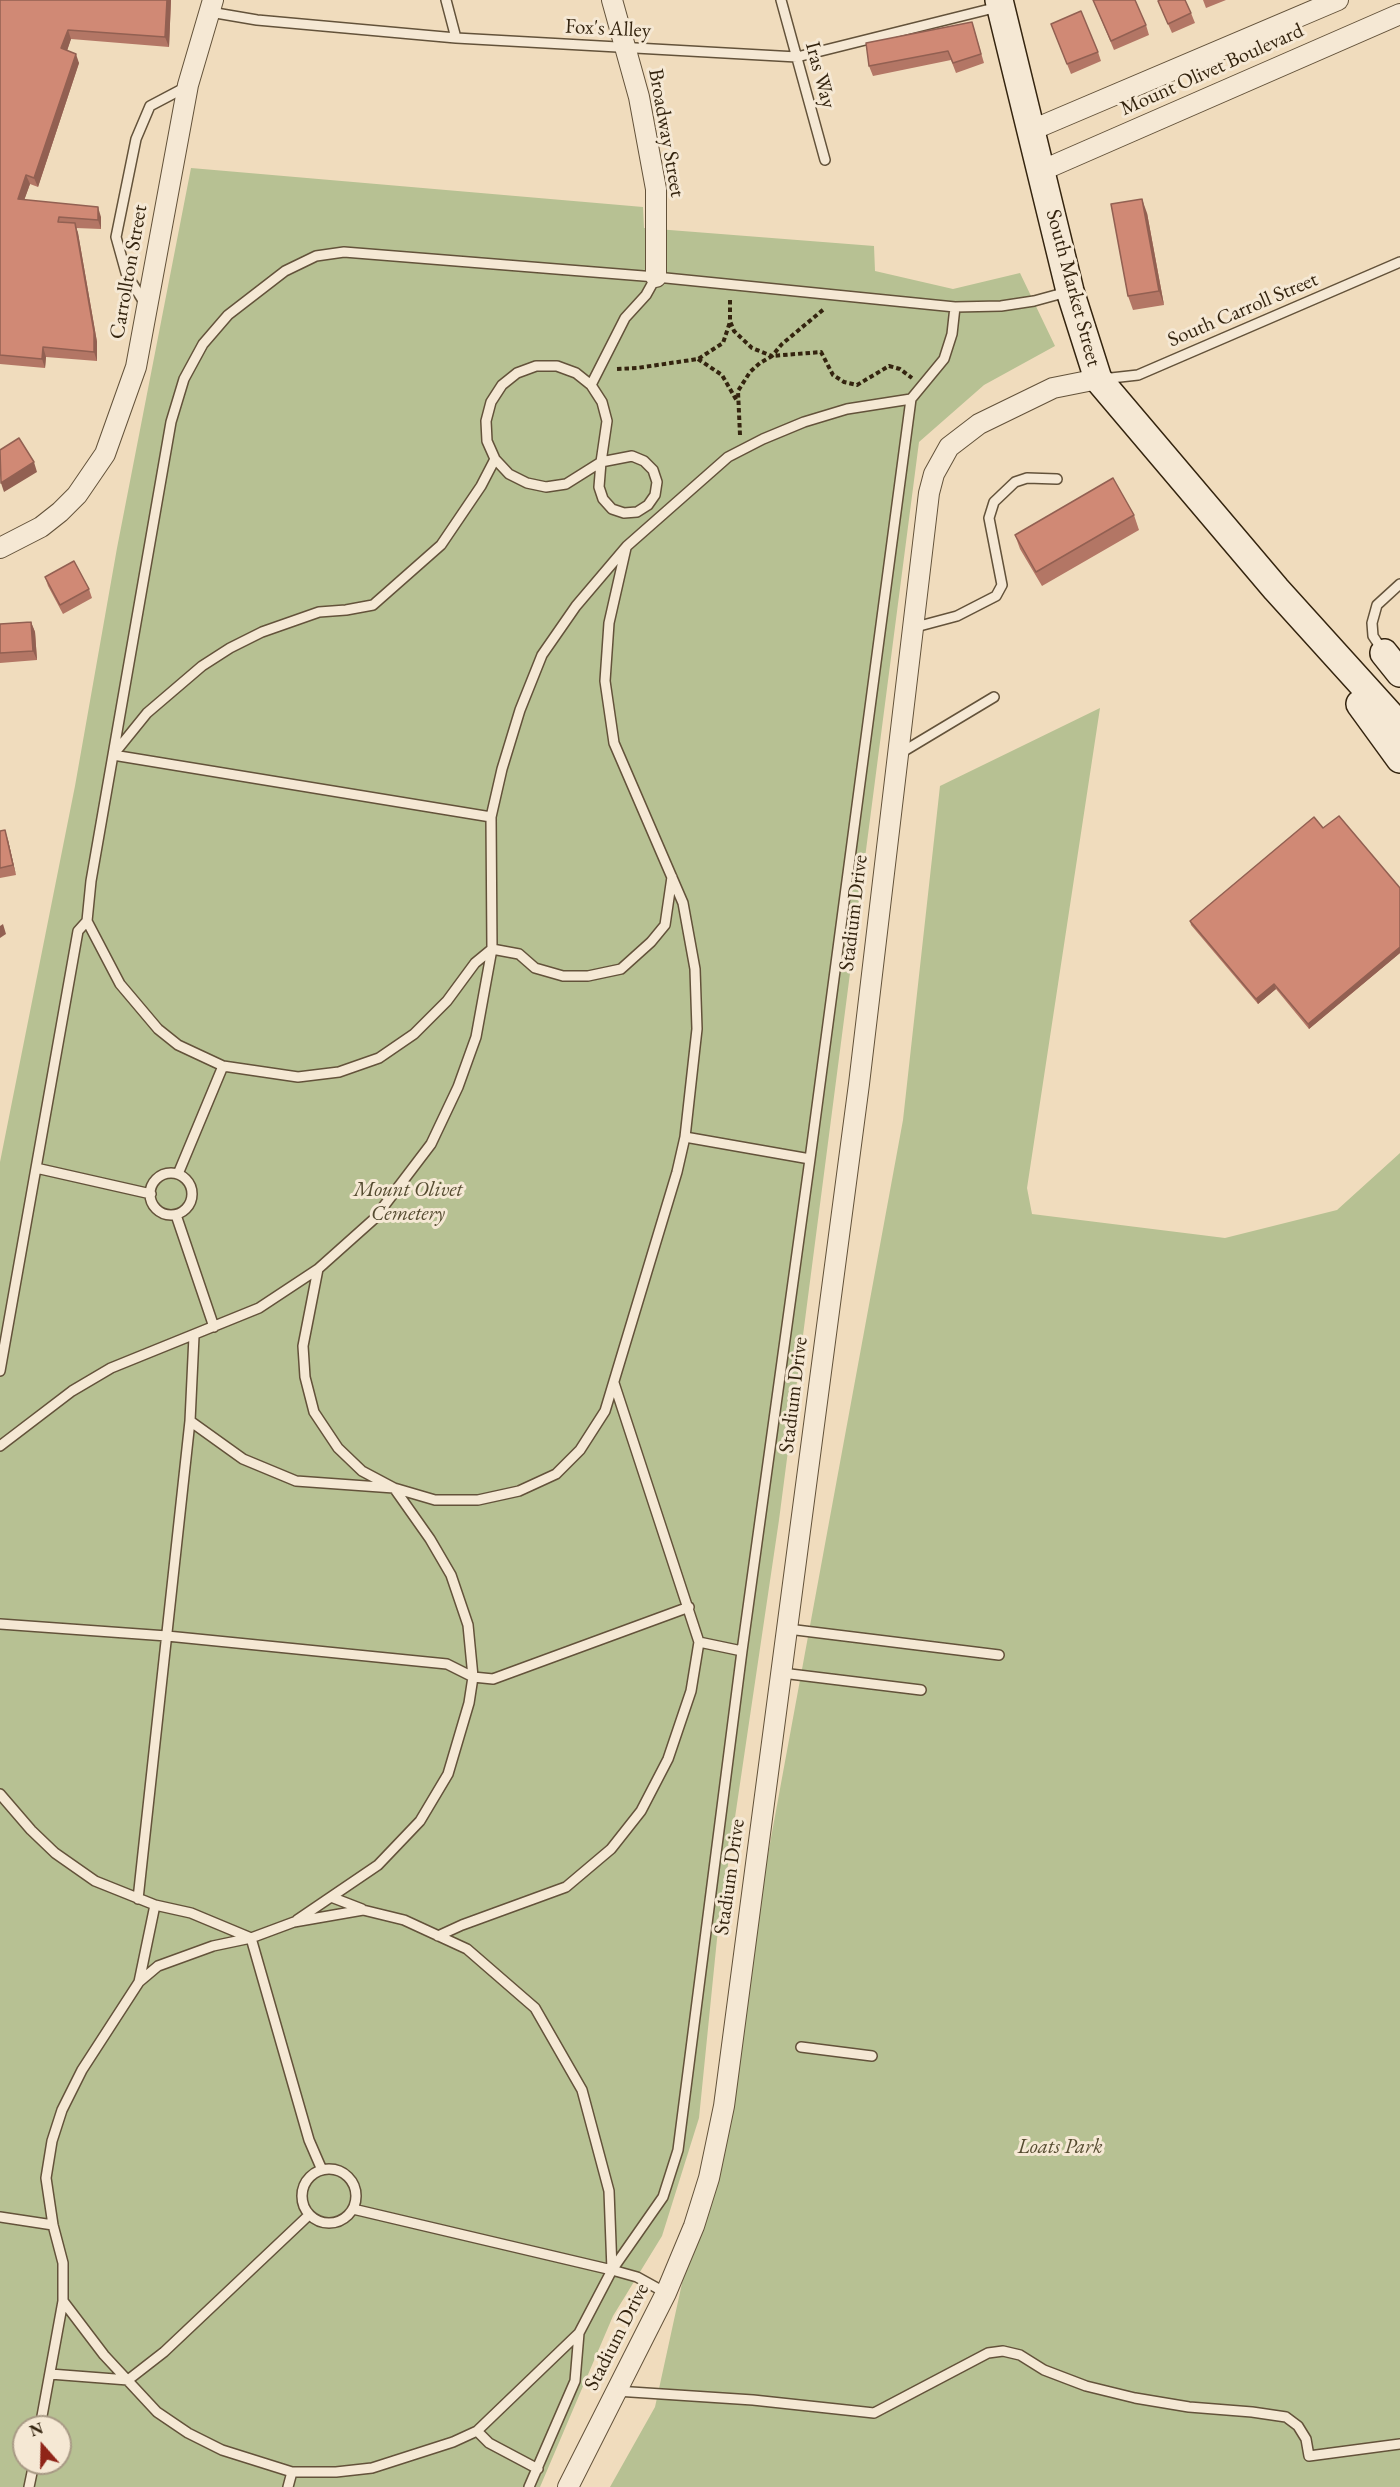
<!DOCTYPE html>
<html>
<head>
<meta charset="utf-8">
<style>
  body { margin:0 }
  #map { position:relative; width:1400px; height:2487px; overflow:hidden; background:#f0dcbd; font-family:"EB Garamond",serif }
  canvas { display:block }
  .north { position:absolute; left:12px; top:2415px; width:60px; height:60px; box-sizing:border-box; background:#f5e8d4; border:2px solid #a89a85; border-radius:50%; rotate:340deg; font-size:16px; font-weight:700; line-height:24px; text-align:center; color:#34240f }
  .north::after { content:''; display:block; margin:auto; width:21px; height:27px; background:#8f2418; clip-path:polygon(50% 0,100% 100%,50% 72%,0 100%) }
</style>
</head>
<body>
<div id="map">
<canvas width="1400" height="2487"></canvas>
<div class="north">N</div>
</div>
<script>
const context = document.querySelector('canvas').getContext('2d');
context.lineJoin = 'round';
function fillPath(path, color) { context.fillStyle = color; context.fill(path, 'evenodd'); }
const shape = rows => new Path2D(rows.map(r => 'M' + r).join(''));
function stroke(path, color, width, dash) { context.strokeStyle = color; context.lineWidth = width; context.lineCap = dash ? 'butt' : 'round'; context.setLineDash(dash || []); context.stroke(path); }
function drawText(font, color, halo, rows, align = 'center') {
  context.font = font + ' "EB Garamond",serif'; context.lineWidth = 6; context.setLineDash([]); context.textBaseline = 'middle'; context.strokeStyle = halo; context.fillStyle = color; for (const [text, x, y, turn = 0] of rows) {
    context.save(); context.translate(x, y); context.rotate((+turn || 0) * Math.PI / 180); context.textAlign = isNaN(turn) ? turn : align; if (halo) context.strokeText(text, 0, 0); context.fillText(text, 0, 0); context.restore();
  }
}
const green = shape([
  [191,168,643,207,644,228,874,246,875,271,953,289,1020,273,1055,346,984,385,919,442,779,1520,717,1939,699,2118,662,2236,613,2316,540,2487,0,2487,0,1162,75,786,117,548],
  [24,2427,60,2427,60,2463,24,2463],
  [1100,708,1027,1188,1032,1214,1225,1238,1337,1210,1400,1153,1400,2487,610,2487,655,2407,727,2077,903,1120,940,786]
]);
const path = shape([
  [730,300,730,321,734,331,752,348,772,356,782,344,824,309],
  [698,359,722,375,737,401],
  [617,369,637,368,698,359,723,343,730,322],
  [740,435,738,391,750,372,760,363,772,356,821,352,833,375,844,382,857,385,889,366,900,369,912,378]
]);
const service = shape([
  [446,0,456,38],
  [781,0,825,160],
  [210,12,257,20,456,38,797,57,998,7],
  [145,304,126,273,116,237,136,139,150,106,186,87],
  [1102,379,1138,375,1400,262],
  [591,385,625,318,646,295,656,277],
  [601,462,599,487,603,499,612,509,624,513,637,512,648,505,655,495,657,482,653,470,644,461,632,456,601,462,566,484,546,487,527,483,509,474,495,459,487,441,486,421,491,402,502,385,517,373,536,366,557,366,576,373,591,385,602,402,607,421,601,462],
  [912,628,957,616,996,596,1002,585,989,518,994,502,1015,482,1027,478,1057,479],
  [1383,651,1373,636,1372,623,1377,605,1400,584],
  [899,754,994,697],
  [491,817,113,755,147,713,202,666,230,648,262,632,319,612,346,610,373,605,441,545,481,486,495,459],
  [87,921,120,984,158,1029,178,1045,223,1066,298,1077,339,1072,379,1058,414,1034,447,1001,475,963,492,949,519,954,535,968,563,976,588,976,621,969,651,942,665,925,672,877],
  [685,1137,810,1159],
  [36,1168,151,1194],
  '150 1194a21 21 0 1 1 42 0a21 21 0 1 1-42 0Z',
  [178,1174,223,1066],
  [176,1215,214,1327],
  [318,1269,303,1346,305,1377,314,1412,338,1448,362,1471,394,1488,435,1500,478,1500,519,1491,556,1474,580,1450,605,1411,677,1172,685,1137,697,1029,695,969,683,903,614,743,605,681,609,623,626,548],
  [0,1371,78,931,87,921,91,881,171,422,184,379,203,344,228,315,285,271,316,256,344,252,656,277,955,307,1001,306,1034,301,1067,292],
  [190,1421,243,1459,296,1481,394,1488,430,1539,451,1575,468,1625,473,1677,469,1703,448,1774,420,1821,378,1865,297,1920],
  [0,1446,72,1391,111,1368,259,1308,318,1269,374,1219,431,1144,458,1087,476,1037,492,949,491,817,502,769,520,710,542,655,576,606,627,546,728,457,763,439,804,422,847,409,911,399],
  [0,1624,167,1636,447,1664,473,1677,493,1679,689,1607],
  [788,1629,999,1655],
  [699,1642,742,1651],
  [782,1673,921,1690],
  [0,1794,31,1830,55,1853,95,1881,155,1905,191,1913,251,1938,309,2140,322,2170],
  [331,1897,362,1909],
  [138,1899,190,1421,194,1336],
  [438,1936,462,1925,566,1887,611,1849,641,1811,668,1759,691,1691,699,1642,614,1383],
  [139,1982,155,1905],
  [801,2047,872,2056],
  '302 2196a27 27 0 1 1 54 0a27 27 0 1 1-54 0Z',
  [353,2209,612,2270,637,2277,666,2293],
  [0,2217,53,2225],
  [612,2270,663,2197,678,2150,742,1651,810,1159,911,399,944,359,952,334,955,307],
  [50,2374,128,2380,164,2352,309,2215],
  [616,2391,753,2400,874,2413,988,2353,1003,2351,1020,2355,1044,2370,1086,2386,1135,2398,1189,2407,1252,2412,1286,2417,1298,2426,1306,2439,1309,2456,1400,2444],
  [40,2427,63,2301,63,2263,53,2225,46,2178,52,2141,62,2110,82,2070,139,1982,158,1966,213,1946,251,1938,294,1922,363,1910,404,1920,467,1949,535,2008,582,2090,609,2191,612,2270,579,2333,477,2431,453,2442,372,2468,336,2472,292,2472,222,2450,188,2433,157,2412,104,2355,63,2301],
  [477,2431,489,2443,538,2469],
  [29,2487,34,2463],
  [288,2487,292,2472],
  [529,2487,575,2381,579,2333]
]);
const minor = shape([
  [612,0,639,97,656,189,656,277],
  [1032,130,1338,0],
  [1043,170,1400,14],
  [0,548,41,527,60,512,77,495,105,454,136,367,188,85,213,0],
  [568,2487,666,2293,694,2226,709,2178,724,2106,859,1084,929,493,934,474,949,447,979,424,1053,388,1098,379]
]);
const secondary = shape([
  [999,0,1070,291,1098,379,1276,589,1400,726],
  [1384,653,1400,673],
  [1360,704,1400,759]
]);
const wall = shape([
  [0,0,171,0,169,47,71,39,67,50,79,63,38,187,30,184,24,200,101,217,101,229,76,228,78,233,97,342,97,361,46,357,45,368,0,364],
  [1093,0,1146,25,1149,35,1114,50],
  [1203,0,1226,0,1206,8],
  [1158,1,1191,13,1195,23,1172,33],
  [972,22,984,63,956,73,951,60,873,76,869,66],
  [1051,24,1098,52,1101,61,1071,74],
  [1147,213,1164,305,1133,310,1128,296],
  [1134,515,1139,530,1042,586,1020,549,1015,535],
  [45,577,89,589,92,598,63,614,48,586],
  [31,622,35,632,37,660,0,663,0,624],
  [1323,828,1400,888,1400,953,1309,1029,1276,989,1258,1004,1191,925,1190,921],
  [0,831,8,840,16,875,0,878]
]);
const shadedWall = shape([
  [167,0,171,0,169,47,165,37],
  [68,30,71,39,65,57,61,48],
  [76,54,79,63,38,187,34,178],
  [26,175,30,184,21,209,18,199],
  [1142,199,1147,213,1164,305,1159,291],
  [98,207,101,217,101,229,98,220],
  [75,223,78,233,97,342,97,361,94,352],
  [43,347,46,357,45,368,42,359],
  [34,462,37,472,4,492,1,483],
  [31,622,35,632,37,660,33,651],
  [5,830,8,840,16,875,13,865],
  [3,924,6,934,0,938,0,926],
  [1400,947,1400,953,1309,1029,1308,1024],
  [1274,984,1276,989,1258,1004,1256,999]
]);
const building = shape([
  [0,0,167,0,165,37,68,30,61,48,76,54,34,178,26,175,18,199,98,207,98,220,59,217,58,222,75,223,94,332,94,352,43,347,42,359,0,355,0,0],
  [1093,0,1135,0,1146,25,1111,41,1093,0],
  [1160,0,1185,0,1191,13,1168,24,1158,1,1160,0],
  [1081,11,1098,52,1067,64,1051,24,1081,11],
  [972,22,981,54,953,63,948,51,869,66,866,43,972,22],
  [1142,199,1159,291,1128,296,1111,204,1142,199],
  [19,438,34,462,1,483,0,450,19,438],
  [1113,478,1134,515,1036,572,1015,535,1113,478],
  [74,561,89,589,60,605,45,577,74,561],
  [31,622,33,651,0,653,0,624,31,622],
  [1339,816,1400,888,1400,947,1308,1024,1274,984,1256,999,1190,921,1314,817,1323,828,1339,816],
  [5,830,13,865,0,868,0,831,5,830]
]);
const streetNames = [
  ["Fox's Alley",608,29,3],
  ["Mount Olivet Boulevard",1212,70,-24],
  ["Iras Way",820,75,75],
  ["Broadway Street",666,133,80],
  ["Carrollton Street",129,272,-80],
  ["South Market Street",1073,288,75],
  ["South Carroll Street",1243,310,-23],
  ["Stadium Drive",854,913,-83],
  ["Stadium Drive",794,1395,-83],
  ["Stadium Drive",730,1877,-82],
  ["Stadium Drive",617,2337,-63]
];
const parkNames = [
  ["Mount Olivet",408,1190],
  ["Cemetery",408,1214],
  ["Loats Park",1060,2147]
];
fillPath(green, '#b7c193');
stroke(service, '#63523a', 12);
stroke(minor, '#63523a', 22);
stroke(secondary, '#34240f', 30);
stroke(path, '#34240f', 4, [4.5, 3]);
stroke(service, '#f5e8d4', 9);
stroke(minor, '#f5e8d4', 20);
stroke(secondary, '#f5e8d4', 27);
fillPath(wall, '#b37665');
fillPath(shadedWall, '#926052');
fillPath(building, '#d08975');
stroke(building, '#926052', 1.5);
drawText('21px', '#34240f', '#f5e8d4', streetNames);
drawText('italic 21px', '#554b30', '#f5e8d4', parkNames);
</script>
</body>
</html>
